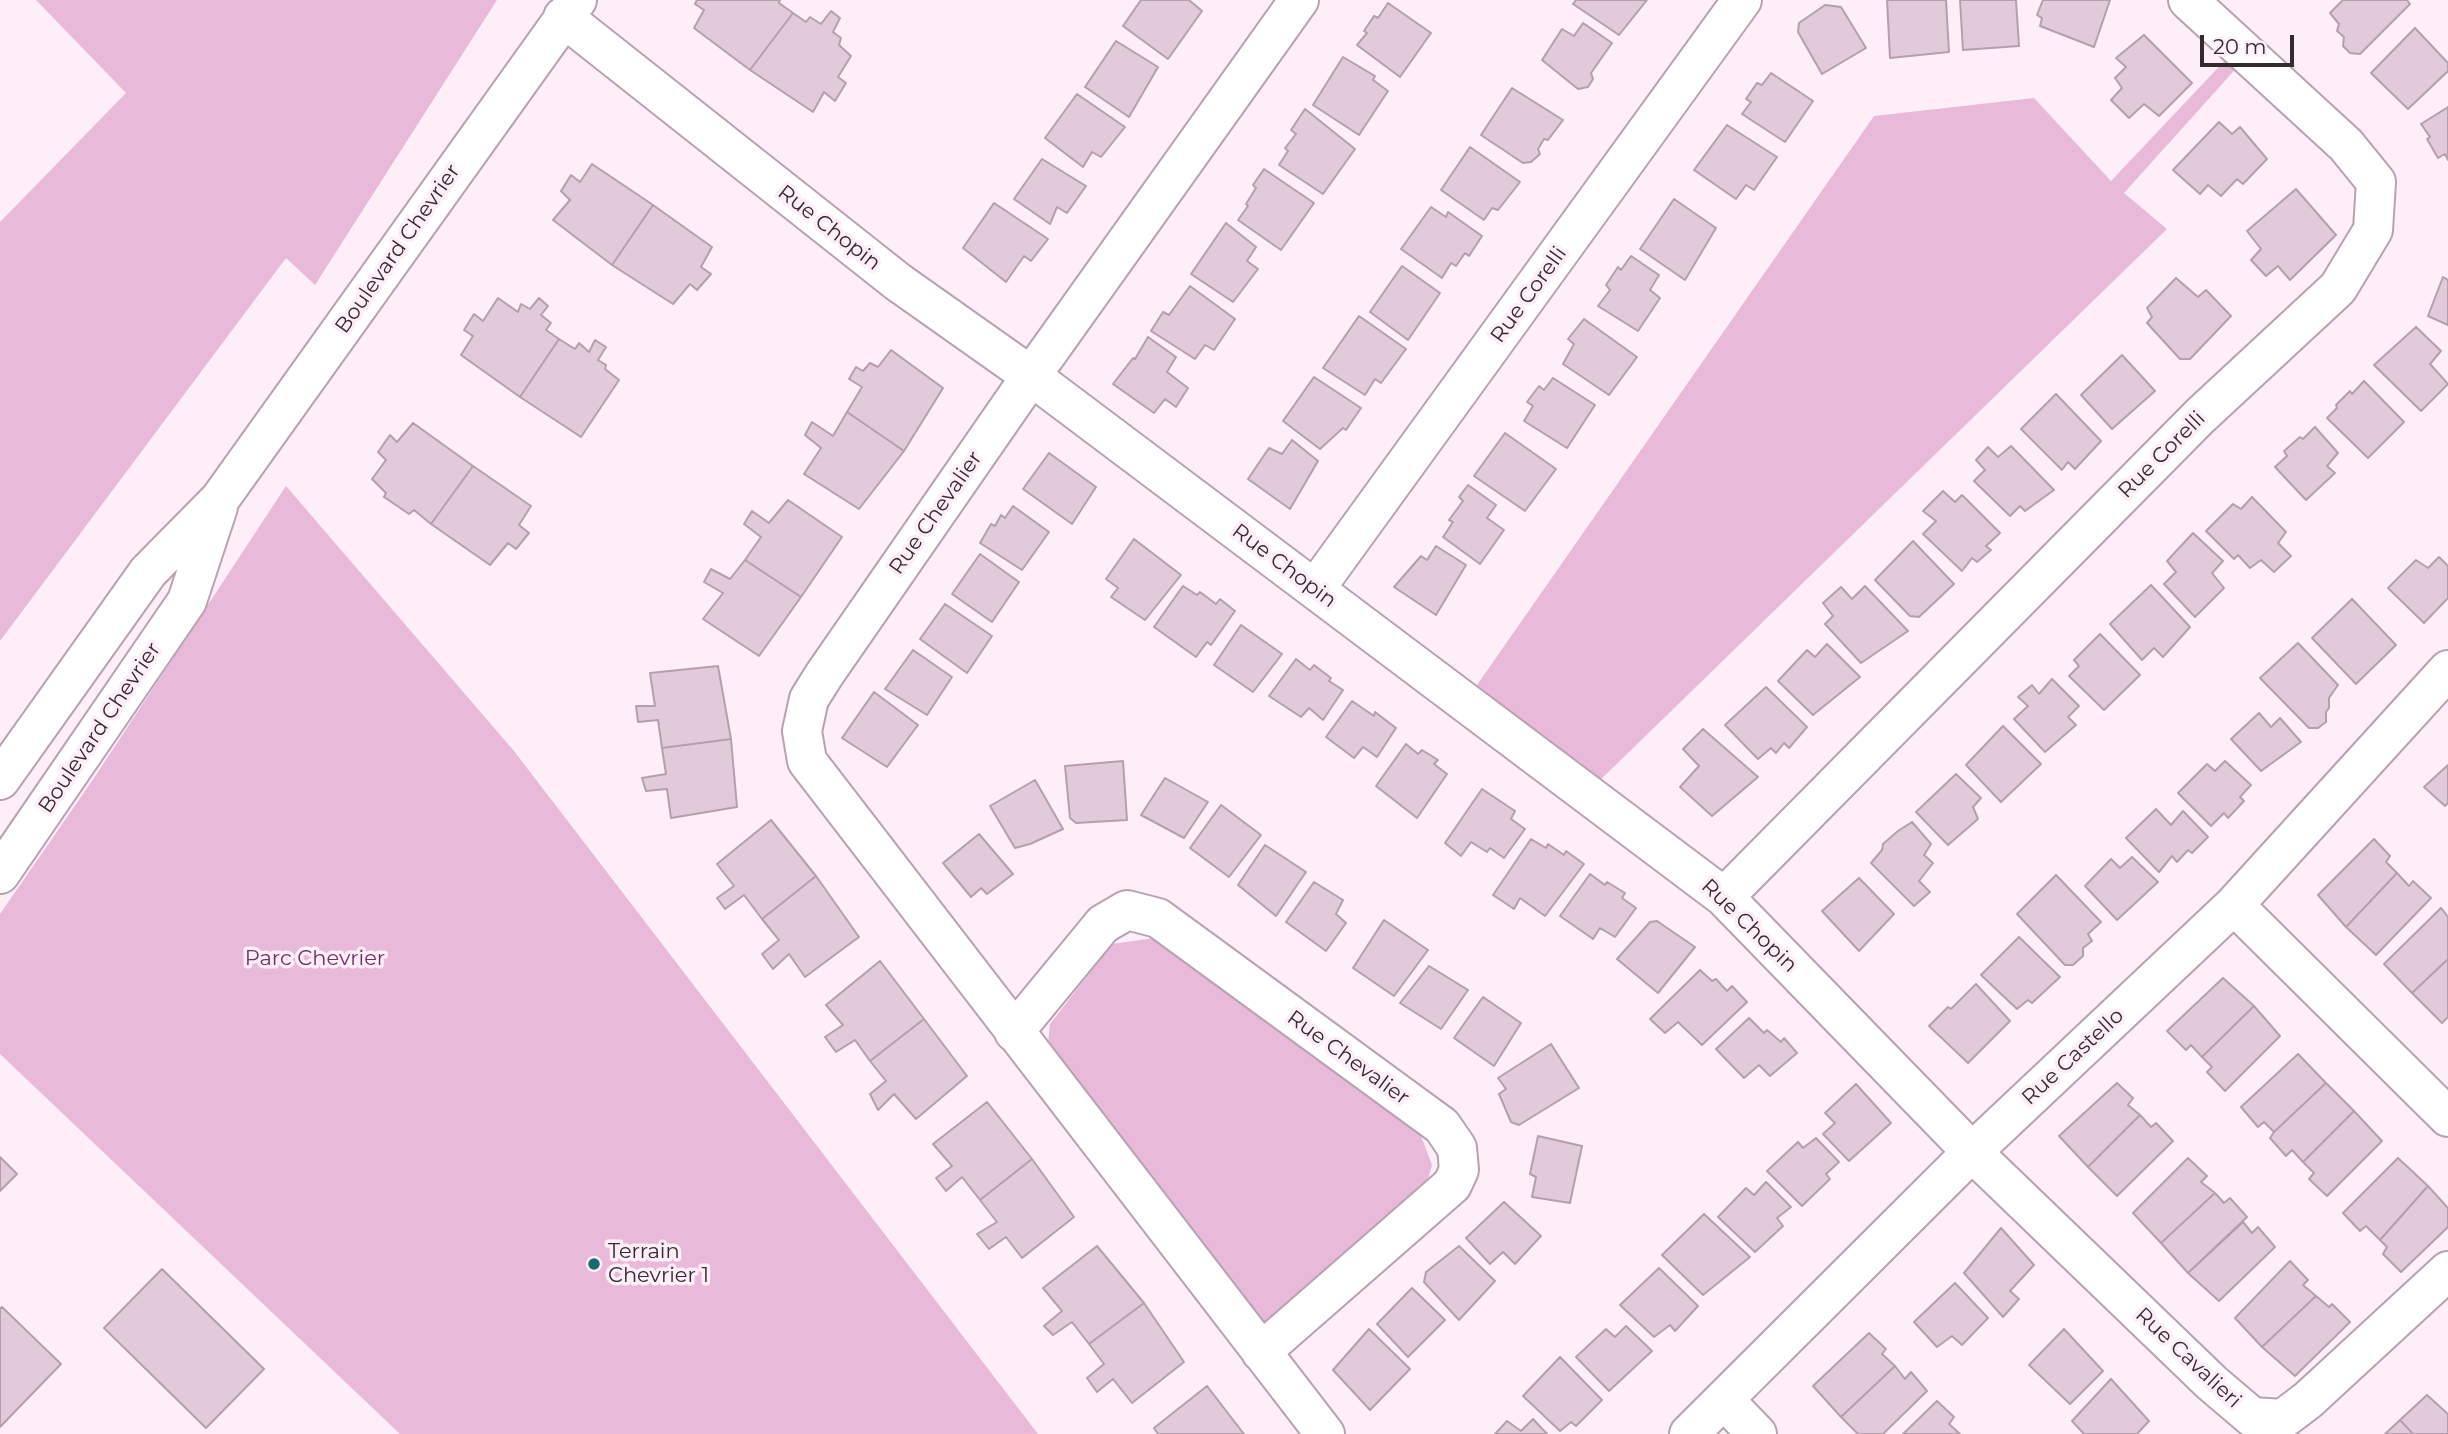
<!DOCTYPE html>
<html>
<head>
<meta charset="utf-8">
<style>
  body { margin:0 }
  #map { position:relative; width:2448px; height:1434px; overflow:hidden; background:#fdeef8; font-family:Montserrat,sans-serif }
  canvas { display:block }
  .scale { position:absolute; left:2200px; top:35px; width:94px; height:32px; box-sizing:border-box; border:4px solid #342b31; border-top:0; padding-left:9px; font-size:21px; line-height:24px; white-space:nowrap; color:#342b31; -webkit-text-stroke:5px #fdeef8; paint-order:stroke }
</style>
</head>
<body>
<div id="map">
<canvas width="2448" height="1434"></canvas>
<div class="scale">20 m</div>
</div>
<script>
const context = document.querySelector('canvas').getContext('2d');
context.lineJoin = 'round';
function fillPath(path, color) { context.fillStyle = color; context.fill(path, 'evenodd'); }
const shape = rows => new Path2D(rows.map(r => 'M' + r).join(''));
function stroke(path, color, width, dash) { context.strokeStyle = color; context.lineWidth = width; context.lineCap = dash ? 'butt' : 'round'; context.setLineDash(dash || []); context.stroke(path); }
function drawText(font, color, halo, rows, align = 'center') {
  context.font = font + ' Montserrat,sans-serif'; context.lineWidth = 7; context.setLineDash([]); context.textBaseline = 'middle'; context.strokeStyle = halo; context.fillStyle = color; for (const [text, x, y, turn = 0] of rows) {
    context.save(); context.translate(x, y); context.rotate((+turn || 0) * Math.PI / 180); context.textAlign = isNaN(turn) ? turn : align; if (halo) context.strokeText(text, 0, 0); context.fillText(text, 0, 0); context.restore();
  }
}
const green = shape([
  [36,0,497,0,315,285,286,258,0,641,0,222,126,93],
  [2231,54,2241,63,2124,193,2167,229,1593,787,1470,695,1874,116,2034,98,2111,181],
  [286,486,514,751,1038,1434,400,1434,0,1054,0,914,94,778],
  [1154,938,1421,1136,1432,1165,1424,1193,1261,1341,1047,1052,1050,1024,1112,944]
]);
const building = shape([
  [697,0,780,0,779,3,793,13,750,70,694,28,704,10,695,4,697,0],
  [1141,0,1189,0,1202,11,1168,59,1123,26,1141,0],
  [1576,0,1647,0,1619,35,1573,4,1576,0],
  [1887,0,1946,0,1949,52,1890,58,1887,0],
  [1960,0,2016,0,2019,46,1963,50,1960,0],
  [2043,0,2110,0,2094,47,2040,26,2042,18,2037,15,2043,0],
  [2343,0,2407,0,2410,4,2360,54,2350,53,2343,46,2344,37,2337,31,2339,24,2330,13,2343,0],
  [1388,3,1431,33,1400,77,1357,45,1367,33,1364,31,1374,16,1378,18,1388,3],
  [1825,5,1841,7,1866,48,1822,74,1798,32,1799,23,1825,5],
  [831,11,840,18,833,32,841,38,839,45,851,56,838,77,846,83,835,101,824,92,813,112,750,70,793,13,806,22,810,17,821,24,831,11],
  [1583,23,1612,43,1591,73,1593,79,1588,87,1578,89,1542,60,1562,29,1574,36,1583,23],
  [2415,28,2448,63,2448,71,2408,109,2371,73,2415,28],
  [2144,35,2192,83,2159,116,2144,104,2129,118,2111,100,2122,88,2115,78,2126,67,2116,58,2144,35],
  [1116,41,1158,67,1129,117,1085,87,1116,41],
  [1343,57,1375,76,1373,80,1388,91,1359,135,1313,105,1343,57],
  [1771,73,1813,101,1785,142,1742,114,1751,102,1746,99,1757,83,1762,85,1771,73],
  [1512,88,1563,120,1548,140,1544,139,1538,149,1540,154,1531,162,1523,163,1481,135,1512,88],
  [1077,94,1125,127,1101,157,1092,152,1083,167,1045,138,1077,94],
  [2448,107,2448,160,2445,154,2438,158,2427,139,2430,137,2421,124,2448,107],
  [1305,109,1355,149,1323,194,1279,165,1288,151,1285,148,1296,134,1291,130,1305,109],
  [2219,122,2232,134,2240,127,2267,159,2243,184,2237,179,2221,196,2208,185,2200,194,2173,170,2219,122],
  [1727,125,1777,157,1754,190,1746,185,1736,199,1694,170,1727,125],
  [1470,147,1520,182,1498,210,1492,208,1484,220,1441,190,1470,147],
  [1042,159,1086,186,1067,213,1057,207,1050,224,1014,199,1042,159],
  [592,164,653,205,612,265,553,220,570,200,561,191,571,175,580,182,592,164],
  [1264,169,1314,203,1281,250,1238,220,1248,206,1246,204,1256,188,1253,185,1264,169],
  [2296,189,2336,235,2290,280,2278,266,2266,276,2251,260,2261,249,2247,231,2296,189],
  [1674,199,1716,228,1685,280,1640,249,1674,199],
  [994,203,1048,239,1031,261,1024,256,1006,282,963,248,994,203],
  [653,205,712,247,701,267,711,274,697,290,690,284,673,304,612,265,653,205],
  [1431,207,1446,217,1448,212,1482,236,1469,256,1465,253,1456,266,1451,263,1442,278,1401,249,1431,207],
  [1226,223,1256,247,1247,261,1258,269,1233,302,1191,274,1226,223],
  [1631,256,1659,275,1650,290,1660,298,1638,331,1598,306,1610,290,1606,285,1618,267,1621,270,1631,256],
  [1402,266,1440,293,1408,340,1370,312,1402,266],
  [2443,277,2448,280,2448,325,2428,316,2443,277],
  [2176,278,2198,297,2206,290,2231,316,2190,359,2180,359,2147,323,2152,317,2147,308,2176,278],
  [1190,286,1235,319,1214,350,1205,345,1195,359,1151,331,1163,312,1169,315,1190,286],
  [498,298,518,312,521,304,530,309,539,298,548,306,541,315,551,323,546,330,559,339,520,397,461,355,473,336,464,330,474,314,483,321,498,298],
  [1359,316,1406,349,1381,383,1375,379,1365,395,1323,368,1359,316],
  [1584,319,1637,357,1609,395,1563,364,1574,344,1568,339,1584,319],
  [2416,327,2441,351,2430,364,2448,384,2421,411,2374,365,2416,327],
  [1148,337,1176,357,1167,372,1188,388,1176,407,1165,399,1154,413,1113,384,1133,358,1135,359,1148,337],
  [559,339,575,349,579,343,589,352,595,340,606,347,598,360,606,365,605,369,619,380,581,437,520,397,559,339],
  [891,350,943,388,904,451,847,412,862,387,849,379,856,367,863,371,870,363,878,367,891,350],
  [2122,355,2155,391,2112,429,2081,395,2122,355],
  [1314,377,1361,408,1346,430,1343,428,1320,449,1283,421,1314,377],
  [1553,378,1595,405,1567,448,1524,421,1533,406,1527,402,1539,386,1544,390,1553,378],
  [2364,381,2404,422,2368,458,2327,418,2337,408,2336,405,2350,391,2352,394,2364,381],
  [2056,394,2101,441,2075,469,2068,462,2062,470,2021,429,2056,394],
  [847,412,904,451,859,509,804,474,821,448,805,435,812,422,833,436,847,412],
  [413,423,473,466,431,524,414,510,409,514,384,497,386,493,372,479,386,460,378,452,390,435,397,442,413,423],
  [2315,427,2338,453,2327,466,2335,473,2306,500,2275,467,2287,456,2284,451,2300,437,2303,439,2315,427],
  [1505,433,1556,469,1525,511,1474,476,1505,433],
  [1292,440,1318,461,1290,509,1248,479,1269,448,1282,454,1292,440],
  [2011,446,2054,490,2025,511,2020,506,2010,516,1974,481,1985,470,1976,460,1988,447,1998,457,2011,446],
  [1049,453,1096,487,1072,524,1023,489,1049,453],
  [473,466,531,506,519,525,529,533,516,549,508,543,490,565,431,524,473,466],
  [1468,485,1496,505,1487,518,1504,530,1480,564,1443,537,1453,522,1449,520,1463,501,1459,497,1468,485],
  [1943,491,1955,502,1962,495,2000,533,1986,546,1991,550,1977,562,1972,558,1962,571,1923,534,1936,521,1923,511,1943,491],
  [2252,497,2286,532,2278,543,2291,556,2274,572,2261,560,2250,568,2238,555,2234,559,2206,531,2233,504,2241,509,2252,497],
  [788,500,842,537,801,597,745,560,761,537,744,524,752,511,769,523,788,500],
  [1013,506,1049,532,1022,570,980,543,991,524,995,526,1001,515,1005,518,1013,506],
  [2193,533,2223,561,2212,573,2224,588,2195,617,2164,584,2176,572,2167,561,2193,533],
  [1134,539,1181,575,1145,620,1111,597,1118,588,1106,579,1134,539],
  [1913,541,1954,584,1919,617,1910,616,1875,580,1913,541],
  [1436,546,1466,565,1436,615,1394,587,1421,556,1427,560,1436,546],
  [980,554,1019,582,992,622,952,594,980,554],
  [2439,557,2448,566,2448,598,2424,623,2388,588,2416,560,2428,568,2439,557],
  [745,560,801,597,759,656,703,619,723,593,704,582,711,569,730,579,745,560],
  [2151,585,2190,627,2163,657,2154,648,2142,660,2110,624,2151,585],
  [1183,586,1197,595,1200,592,1216,604,1220,599,1235,611,1211,645,1207,642,1196,657,1154,627,1183,586],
  [1865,586,1908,631,1861,663,1825,624,1833,616,1823,603,1841,587,1852,599,1865,586],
  [2352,599,2396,645,2356,684,2312,638,2352,599],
  [945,604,992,636,967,673,920,639,945,604],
  [1241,625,1282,654,1253,692,1214,665,1241,625],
  [2100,634,2140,675,2104,710,2069,676,2079,666,2074,660,2100,634],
  [2298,643,2338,685,2329,698,2329,708,2326,712,2326,722,2318,728,2309,728,2260,678,2298,643],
  [1827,644,1860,677,1813,715,1778,681,1807,650,1815,657,1827,644],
  [913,650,952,677,927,715,885,689,913,650],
  [1296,659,1310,670,1314,665,1331,678,1329,681,1343,690,1323,720,1309,708,1301,717,1269,696,1296,659],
  [718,666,731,739,662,748,658,720,638,722,636,706,655,706,650,673,718,666],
  [2052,679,2079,706,2068,717,2076,725,2045,752,2014,719,2028,706,2018,697,2032,685,2039,694,2052,679],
  [1766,687,1807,727,1789,748,1784,743,1776,753,1771,748,1758,759,1725,725,1766,687],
  [874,692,918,725,887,767,842,738,874,692],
  [1352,701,1374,716,1375,712,1396,728,1377,757,1363,747,1354,758,1326,737,1352,701],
  [2259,713,2271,727,2280,718,2301,742,2261,771,2231,739,2259,713],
  [2003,726,2041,764,2001,802,1966,765,2003,726],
  [1703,729,1758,777,1712,816,1680,787,1699,766,1683,749,1703,729],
  [731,739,737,807,671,818,667,789,646,791,642,778,666,774,662,748,731,739],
  [1406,744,1418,754,1422,750,1438,760,1434,764,1447,774,1417,818,1376,786,1406,744],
  [1123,761,1127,820,1076,823,1070,818,1065,766,1123,761],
  [2225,761,2251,785,2240,797,2244,801,2228,818,2224,813,2211,826,2178,793,2207,764,2215,771,2225,761],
  [2448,765,2448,803,2445,806,2424,787,2448,765],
  [1956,774,1981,798,1973,807,1978,819,1948,845,1916,812,1956,774],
  [1165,778,1208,802,1184,838,1141,815,1165,778],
  [1035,780,1063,829,1030,844,1015,848,990,806,1035,780],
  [1482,789,1515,811,1511,819,1525,829,1504,858,1490,848,1487,852,1471,842,1461,856,1445,843,1482,789],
  [1221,805,1261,835,1229,877,1190,848,1221,805],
  [2156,809,2171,825,2183,811,2208,837,2192,853,2188,850,2177,862,2172,856,2159,872,2126,838,2156,809],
  [771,820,816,876,762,919,744,895,725,909,717,898,734,886,717,864,771,820],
  [1912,822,1931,844,1924,855,1933,863,1919,881,1930,892,1914,906,1871,863,1882,850,1883,844,1898,831,1912,822],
  [979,834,1013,874,987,894,981,888,971,897,943,863,979,834],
  [1531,839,1546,848,1548,844,1564,855,1566,851,1584,864,1545,916,1520,898,1514,909,1493,895,1531,839],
  [2374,839,2390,856,2386,862,2397,873,2346,927,2318,895,2374,839],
  [1265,845,1306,872,1276,916,1238,885,1265,845],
  [2132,857,2158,882,2117,920,2085,886,2111,859,2120,868,2132,857],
  [2397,873,2409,886,2413,881,2431,898,2376,955,2346,927,2397,873],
  [1590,874,1605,885,1607,882,1625,893,1622,898,1636,908,1615,937,1600,928,1593,939,1560,916,1590,874],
  [2056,875,2101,922,2088,934,2092,941,2083,948,2083,956,2073,965,2065,965,2017,914,2056,875],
  [816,876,859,937,805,977,789,954,773,969,762,954,779,940,762,919,816,876],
  [1859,878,1894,914,1859,951,1822,911,1859,878],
  [1314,882,1343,900,1336,914,1346,923,1326,951,1286,922,1314,882],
  [2441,908,2448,917,2448,959,2412,993,2384,964,2441,908],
  [1384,920,1428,950,1394,996,1353,968,1384,920],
  [1657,921,1695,947,1658,993,1617,959,1650,922,1657,921],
  [2019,937,2060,977,2032,1003,2028,1000,2017,1009,1981,975,2019,937],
  [2448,959,2448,1017,2442,1023,2412,993,2448,959],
  [880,961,924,1019,870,1061,855,1040,836,1052,825,1037,843,1025,826,1005,880,961],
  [1429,966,1468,990,1441,1029,1400,1003,1429,966],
  [1700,970,1712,981,1716,979,1727,991,1732,986,1747,1002,1702,1045,1678,1022,1665,1033,1650,1019,1700,970],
  [2223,978,2254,1006,2202,1057,2191,1045,2186,1050,2167,1031,2223,978],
  [1976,984,2010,1021,1968,1063,1929,1026,1948,1007,1951,1009,1976,984],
  [1483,997,1521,1023,1494,1066,1454,1038,1483,997],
  [2254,1006,2280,1036,2225,1091,2207,1072,2212,1067,2202,1057,2254,1006],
  [1749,1018,1764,1033,1767,1030,1781,1042,1784,1038,1797,1053,1770,1076,1759,1065,1744,1078,1716,1049,1749,1018],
  [924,1019,967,1076,916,1119,894,1094,878,1110,870,1094,886,1081,870,1061,924,1019],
  [1551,1044,1579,1088,1519,1125,1511,1122,1499,1094,1506,1089,1498,1078,1551,1044],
  [2298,1054,2326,1083,2274,1132,2264,1122,2258,1127,2241,1107,2298,1054],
  [2117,1083,2133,1098,2128,1105,2140,1115,2088,1167,2059,1136,2117,1083],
  [2326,1083,2354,1111,2303,1162,2292,1150,2286,1156,2270,1138,2274,1132,2326,1083],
  [1856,1084,1891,1123,1849,1161,1823,1134,1835,1123,1825,1113,1856,1084],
  [987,1102,1032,1159,980,1200,962,1177,946,1191,936,1178,952,1166,933,1144,987,1102],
  [2354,1111,2382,1141,2327,1196,2309,1179,2314,1173,2303,1162,2354,1111],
  [2140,1115,2151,1127,2156,1123,2173,1141,2117,1196,2088,1167,2140,1115],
  [1538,1136,1582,1146,1570,1203,1532,1197,1536,1177,1530,1174,1538,1136],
  [1816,1138,1839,1162,1826,1174,1830,1179,1802,1206,1767,1171,1798,1142,1803,1148,1816,1138],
  [0,1157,17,1174,0,1191,0,1157],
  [2188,1158,2207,1176,2201,1182,2215,1193,2161,1243,2133,1213,2188,1158],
  [2398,1158,2428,1186,2380,1240,2366,1226,2360,1231,2343,1213,2398,1158],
  [1032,1159,1074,1217,1022,1258,1006,1237,989,1249,977,1234,997,1222,980,1200,1032,1159],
  [1766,1182,1791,1207,1777,1218,1783,1226,1755,1252,1718,1217,1746,1188,1754,1195,1766,1182],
  [2428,1186,2448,1208,2448,1227,2401,1272,2383,1254,2387,1247,2380,1240,2428,1186],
  [2215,1193,2224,1203,2230,1198,2247,1217,2188,1273,2161,1243,2215,1193],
  [1504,1202,1541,1236,1515,1264,1503,1252,1490,1264,1466,1238,1504,1202],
  [1704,1214,1750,1257,1703,1295,1662,1255,1704,1214],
  [2243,1222,2252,1233,2258,1227,2275,1247,2219,1301,2188,1273,2243,1222],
  [2001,1228,2034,1265,2010,1291,2019,1299,2003,1317,1964,1273,2001,1228],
  [1097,1246,1144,1303,1089,1344,1072,1322,1053,1335,1044,1326,1062,1311,1043,1288,1097,1246],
  [1459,1246,1495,1281,1459,1320,1424,1282,1426,1272,1459,1246],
  [2290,1261,2308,1280,2303,1285,2316,1296,2262,1347,2235,1318,2290,1261],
  [1659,1268,1698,1306,1675,1331,1670,1325,1654,1337,1620,1305,1659,1268],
  [162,1269,264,1369,206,1428,104,1328,162,1269],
  [1955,1283,1988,1318,1962,1345,1952,1336,1937,1347,1914,1322,1955,1283],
  [1412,1288,1445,1320,1408,1357,1377,1324,1412,1288],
  [2316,1296,2329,1307,2332,1304,2350,1322,2295,1376,2262,1347,2316,1296],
  [1144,1303,1184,1362,1132,1403,1113,1379,1097,1392,1087,1378,1104,1364,1089,1344,1144,1303],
  [2,1307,61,1364,0,1427,0,1309,2,1307],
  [1626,1326,1652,1351,1609,1391,1576,1357,1606,1329,1615,1337,1626,1326],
  [1369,1329,1410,1369,1370,1410,1333,1370,1369,1329],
  [2064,1329,2103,1371,2070,1404,2029,1365,2064,1329],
  [1869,1333,1886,1349,1882,1354,1895,1366,1841,1417,1813,1386,1869,1333],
  [1560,1357,1602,1400,1576,1426,1571,1422,1560,1431,1523,1396,1560,1357],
  [1895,1366,1905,1379,1911,1372,1927,1391,1883,1434,1858,1434,1841,1417,1895,1366],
  [2111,1379,2149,1421,2137,1434,2084,1434,2072,1421,2111,1379],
  [1207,1386,1244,1434,1158,1434,1154,1428,1207,1386],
  [2427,1395,2448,1414,2448,1434,2413,1434,2400,1420,2427,1395],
  [1937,1401,1954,1417,1949,1424,1960,1434,1903,1434,1937,1401],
  [1533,1419,1547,1434,1495,1434,1507,1421,1521,1431,1533,1419],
  [2400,1420,2413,1434,2385,1434,2400,1420]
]);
const minor = shape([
  [1299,0,1031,376,824,675,809,699,802,731,807,761,1325,1434],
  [563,17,898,282,1031,376,1724,897,1972,1152,2212,1383,2252,1417,2283,1419,2308,1400,2448,1271],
  [1315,589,1742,0],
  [0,780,148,572,220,499,577,0],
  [0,874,187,601,218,507],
  [1724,897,2200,416,2338,288,2373,230,2376,182,2346,145,2188,0],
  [2234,905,2448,1117],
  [1014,1032,1103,924,1127,910,1158,918,1442,1126,1457,1148,1459,1170,1452,1185,1261,1352],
  [1724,1400,1757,1434],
  [1689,1434,1972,1152,2234,905,2448,670]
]);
const markers = [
  [594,1264,7,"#1c696e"]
];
const streetNames = [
  ["Rue Chopin",829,228,38],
  ["Boulevard Chevrier",398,249,-55],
  ["Rue Corelli",1529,295,-54],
  ["Rue Corelli",2162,455,-45],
  ["Rue Chevalier",936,513,-55],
  ["Rue Chopin",1284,566,37],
  ["Boulevard Chevrier",100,728,-56],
  ["Rue Chopin",1749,926,44],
  ["Rue Castello",2073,1057,-43],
  ["Rue Chevalier",1348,1058,36],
  ["Rue Cavalieri",2188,1358,43]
];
const parkNames = [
  ["Parc Chevrier",315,959]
];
const poiNames = [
  ["Terrain",608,1252],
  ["Chevrier 1",608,1276]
];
fillPath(green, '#e9b9da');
fillPath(building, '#e1cad9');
stroke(building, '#b59fae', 2);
stroke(minor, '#b8a2b1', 42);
stroke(minor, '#fff', 38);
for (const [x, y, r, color] of markers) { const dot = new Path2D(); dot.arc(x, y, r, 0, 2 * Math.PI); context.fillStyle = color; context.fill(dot); stroke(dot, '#fdeef8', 2.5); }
drawText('21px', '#342b31', '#fdeef8', streetNames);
drawText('21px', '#752f65', '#fdeef8', parkNames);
drawText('21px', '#342b31', '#fdeef8', poiNames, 'left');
</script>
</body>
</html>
